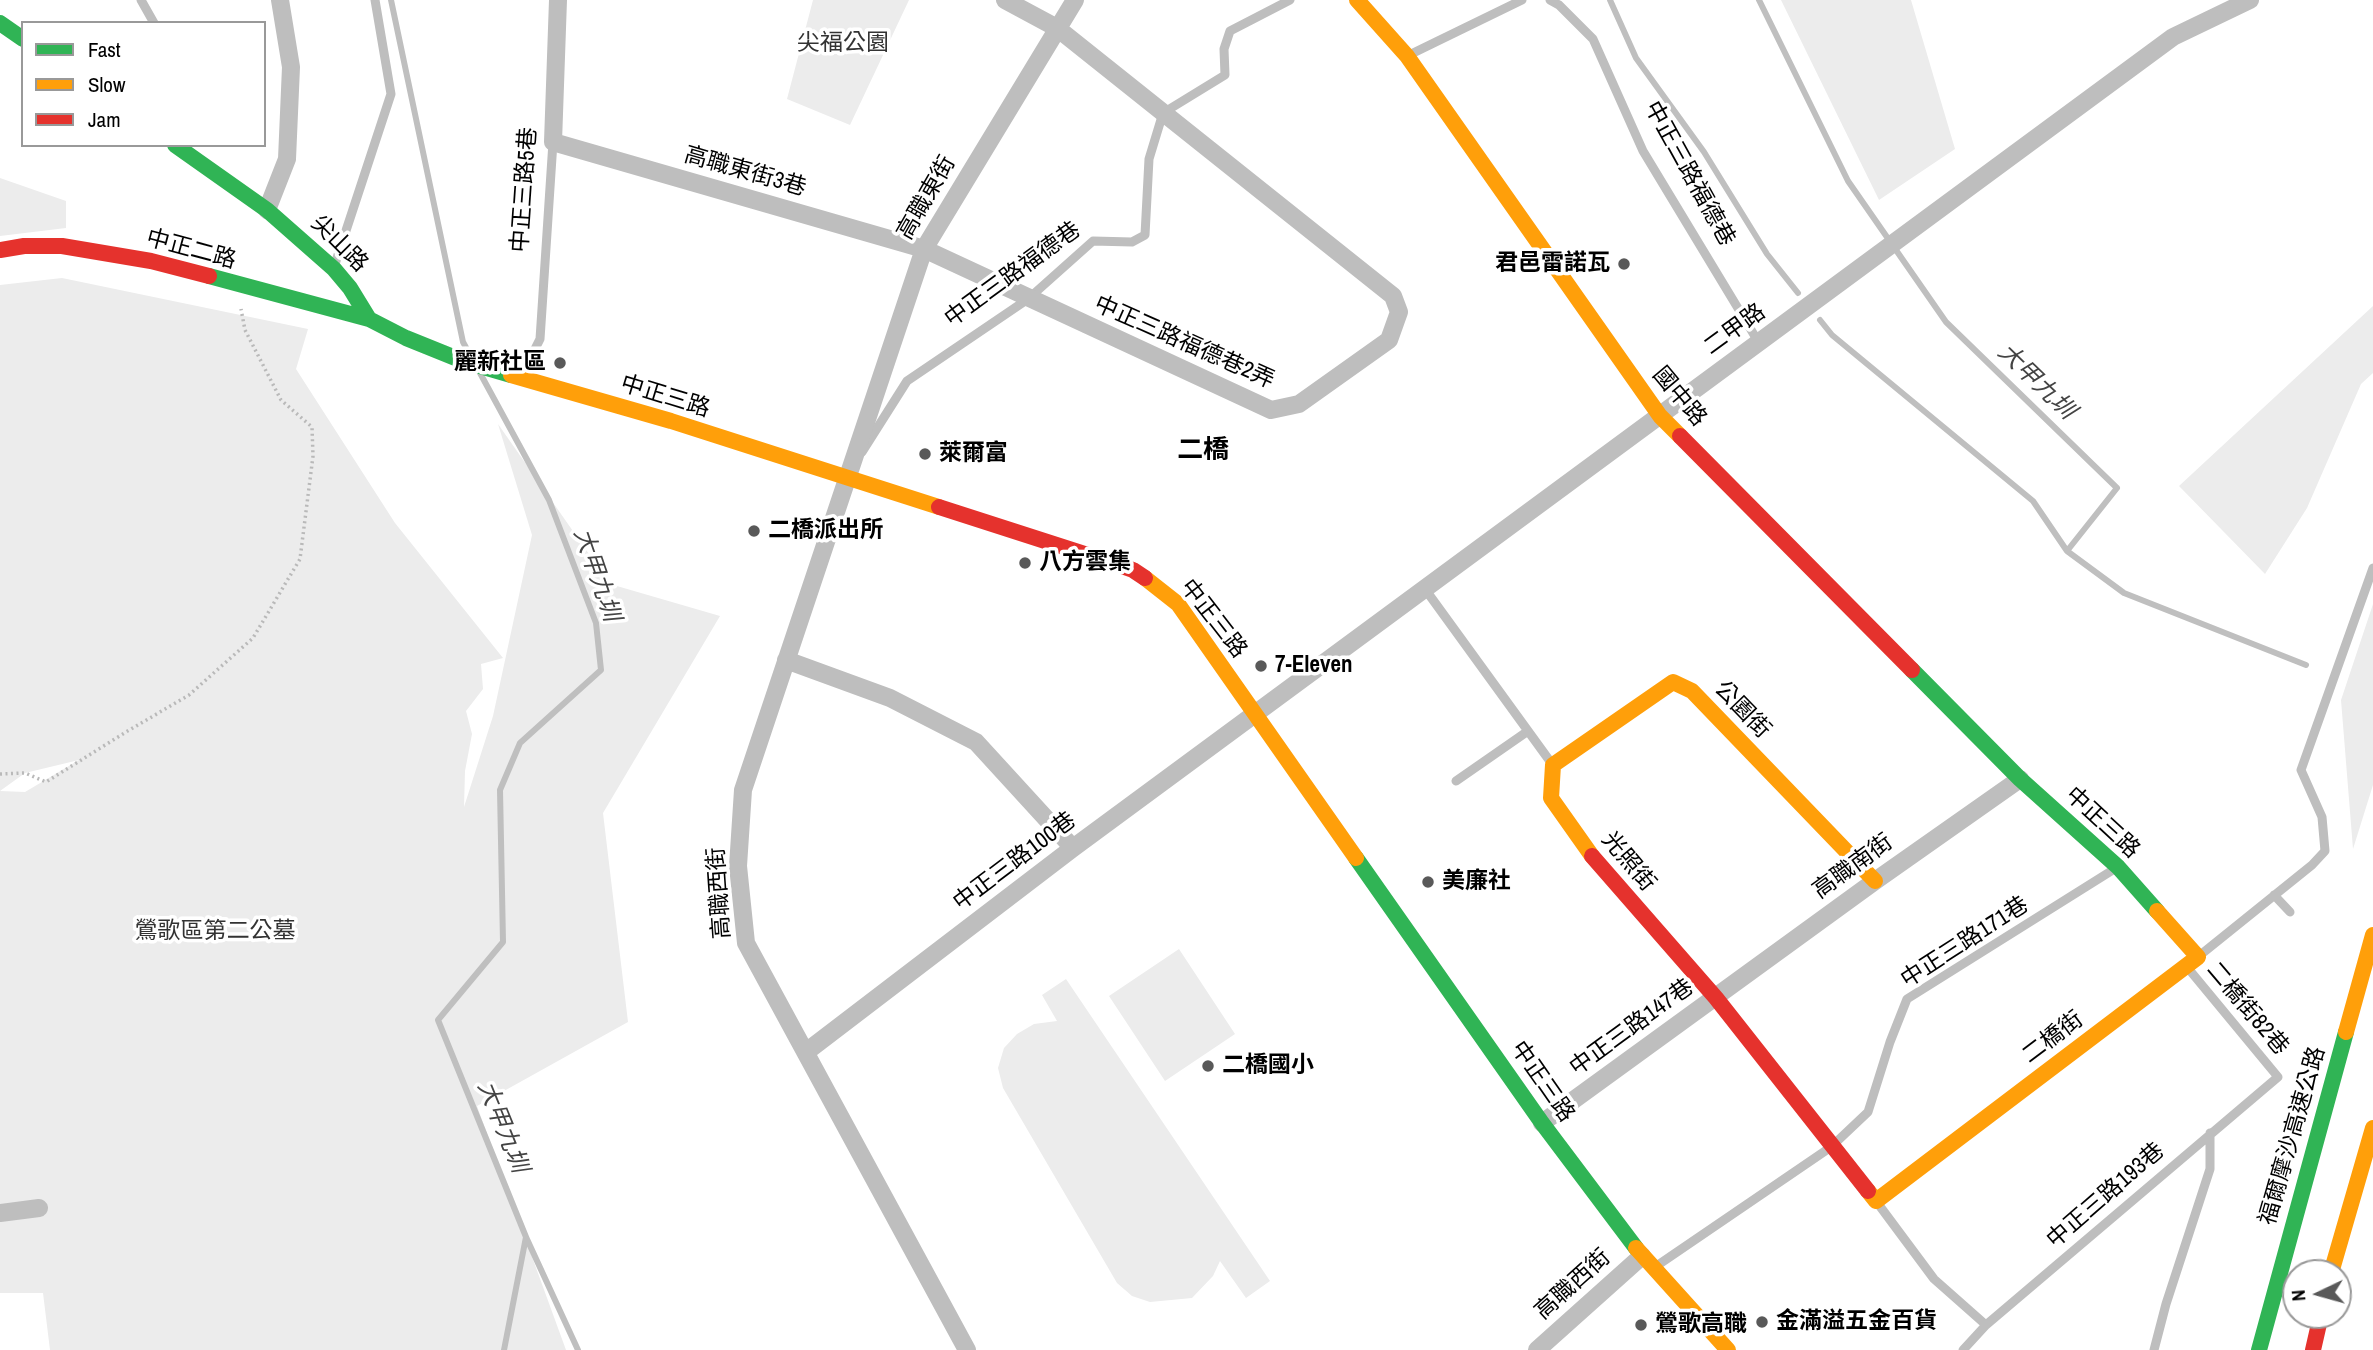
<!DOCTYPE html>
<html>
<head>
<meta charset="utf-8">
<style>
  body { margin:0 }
  #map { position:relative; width:2373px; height:1350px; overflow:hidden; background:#fff; font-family:"Archivo Narrow",sans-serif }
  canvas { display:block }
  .legend { position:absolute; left:21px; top:21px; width:245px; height:126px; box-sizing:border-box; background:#fff; border:2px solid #999; margin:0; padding:9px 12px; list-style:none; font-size:21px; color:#000 }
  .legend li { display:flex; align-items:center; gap:14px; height:35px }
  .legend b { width:35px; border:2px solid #999 }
  .north { position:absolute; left:2282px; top:1259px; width:70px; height:70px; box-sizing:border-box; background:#fff; border:2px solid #999; border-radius:50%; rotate:265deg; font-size:19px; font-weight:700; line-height:28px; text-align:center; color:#000 }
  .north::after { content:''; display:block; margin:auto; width:24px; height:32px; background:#595959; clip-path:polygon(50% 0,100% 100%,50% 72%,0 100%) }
</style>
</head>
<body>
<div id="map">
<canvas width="2373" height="1350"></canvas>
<ul class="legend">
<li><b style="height:9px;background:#30b455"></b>Fast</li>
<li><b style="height:9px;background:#ff9f0a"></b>Slow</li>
<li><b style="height:9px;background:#e5322d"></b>Jam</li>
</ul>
<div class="north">N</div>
</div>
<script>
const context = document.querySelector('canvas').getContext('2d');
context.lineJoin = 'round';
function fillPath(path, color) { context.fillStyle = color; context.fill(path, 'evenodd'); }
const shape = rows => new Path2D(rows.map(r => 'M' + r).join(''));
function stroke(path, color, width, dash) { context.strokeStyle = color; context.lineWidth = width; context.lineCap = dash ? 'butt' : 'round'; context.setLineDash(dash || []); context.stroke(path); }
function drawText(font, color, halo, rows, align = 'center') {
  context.font = font + ' "Archivo Narrow","Noto Sans TC",sans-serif'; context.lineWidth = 7; context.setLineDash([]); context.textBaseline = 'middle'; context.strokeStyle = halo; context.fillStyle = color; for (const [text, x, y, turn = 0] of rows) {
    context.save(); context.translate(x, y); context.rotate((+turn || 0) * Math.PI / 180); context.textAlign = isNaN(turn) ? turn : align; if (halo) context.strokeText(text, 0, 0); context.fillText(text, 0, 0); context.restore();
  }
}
const green = shape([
  [813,0,909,0,850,125,787,99],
  [1781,0,1911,0,1955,149,1879,200],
  [0,178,66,201,66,228,0,236],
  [62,278,308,329,296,369,395,523,503,658,481,664,483,689,466,711,472,734,465,771,464,807,493,716,532,535,498,424,610,584,720,616,603,813,628,1022,477,1106,566,1350,50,1350,43,1293,0,1293,0,285],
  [79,760,25,792,0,791,25,773],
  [2373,306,2373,373,2361,384,2307,508,2265,574,2179,486],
  [2373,604,2373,785,2353,849,2341,700],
  [1179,949,1235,1034,1165,1081,1109,996],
  [1066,979,1270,1281,1246,1298,1220,1261,1213,1276,1192,1298,1150,1302,1132,1296,1117,1283,1003,1088,998,1068,1004,1048,1017,1034,1034,1024,1057,1021,1042,995]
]);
const stream = shape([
  [391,0,463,342,470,355],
  [1610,0,1636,58,1704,152,1767,254,1798,293],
  [1759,0,1848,181,1946,322,2117,488,2067,551,2124,593,2306,665],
  [1820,320,1832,335,2033,501,2067,551],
  [480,373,549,500,596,623,601,670,520,743,500,790,503,942,438,1020,526,1237,504,1350],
  [526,1237,578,1350]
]);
const path = shape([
  [0,774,25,773,46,782,126,732,189,695,253,638,300,559,313,456,312,427,281,400,245,330,241,309]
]);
const lane = shape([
  [141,0,154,23],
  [1550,0,1559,5,1593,39,1643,151,1759,343],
  [1407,56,1522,0],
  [334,267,391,94,375,0],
  [521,377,540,339,553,142],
  [862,452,907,381,1028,299,1093,241,1132,242,1145,235,1149,159,1163,113,1225,75,1224,49,1230,31,1290,0],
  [1425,589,1552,764],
  [1456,781,1528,731],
  [2274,895,2290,912],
  [2199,956,2312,865,2325,851,2322,817,2301,770,2373,568],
  [1876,1201,1934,1279,1986,1325],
  [1655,1267,1831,1147,1868,1112,1890,1042,1907,999,2116,868],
  [1963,1350,1986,1325,2278,1077,2187,967],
  [2154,1350,2166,1304,2210,1169,2210,1133]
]);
const street = shape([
  [558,0,553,142,924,249,1271,410,1299,404,1389,340,1399,312,1393,296,1057,28,1005,0],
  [267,210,287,159,291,67,280,0],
  [786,660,890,698,976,742,1073,848],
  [806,1052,1073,848,2173,37,2250,0],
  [1542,1123,1875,881,2020,779],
  [0,1213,39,1208],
  [967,1350,746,943,738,866,743,790,924,249,1075,0],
  [1537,1350,1642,1256]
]);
const fast = shape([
  [0,23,23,39],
  [175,145,267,210,334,269,350,288,369,319],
  [209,276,369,319,406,338,463,361,511,375],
  [1912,670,2020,779,2118,867,2157,911],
  [1356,858,1542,1123,1636,1248],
  [2259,1350,2346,1032]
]);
const slow = shape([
  [1357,0,1407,56,1660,416,1680,436],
  [511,375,671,421,939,507],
  [1145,578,1178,604,1356,858],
  [1592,856,1551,798,1553,765,1673,682,1692,691,1875,881],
  [2346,1032,2373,935],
  [1868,1191,1876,1201,2198,957,2157,911],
  [1636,1248,1728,1350],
  [2331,1273,2373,1128]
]);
const jam = shape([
  [0,250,24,246,62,246,151,261,209,276],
  [1680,436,1912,670],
  [939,507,1113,563,1133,570,1145,578],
  [1592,856,1716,998,1868,1191],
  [2313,1350,2321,1315]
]);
const markers = [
  [1624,264,7,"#595959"],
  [560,363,7,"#595959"],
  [925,454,7,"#595959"],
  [754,531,7,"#595959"],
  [1025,563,7,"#595959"],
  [1261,666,7,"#595959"],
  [1428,882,7,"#595959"],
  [1208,1066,7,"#595959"],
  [1762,1322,7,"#595959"],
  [1641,1325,7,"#595959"]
];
const parkNames = [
  ["尖福公園",843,44],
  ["鶯歌區第二公墓",215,932]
];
const streetNames = [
  ["高職東街3巷",745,172,16],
  ["中正三路福德巷",1689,174,61],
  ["中正三路5巷",525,190,-86],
  ["高職東街",927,198,-60],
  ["尖山路",339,244,45],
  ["中正二路",191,250,15],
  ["中正三路福德巷",1013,275,-36],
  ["二甲路",1735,330,-36],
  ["中正三路福德巷2弄",1184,343,24],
  ["中正三路",665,397,17],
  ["國中路",1679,397,50],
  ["中正三路",1213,619,52],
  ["公園街",1742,710,46],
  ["中正三路",2102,823,43],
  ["中正三路100巷",1015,862,-37],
  ["光照街",1628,862,50],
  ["高職南街",1853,867,-36],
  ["高職西街",720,893,-94],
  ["中正三路171巷",1965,943,-33],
  ["二橋街82巷",2247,1009,50],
  ["中正三路147巷",1632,1028,-36],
  ["二橋街",2053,1038,-37],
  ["中正三路",1542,1082,55],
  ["福爾摩沙高速公路",2293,1136,-74],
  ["中正三路193巷",2106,1196,-41],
  ["高職西街",1573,1285,-42]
];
const poiNames = [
  ["君邑雷諾瓦",1610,264,"right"],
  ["麗新社區",546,363,"right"],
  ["萊爾富",939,454],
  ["二橋派出所",768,531],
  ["八方雲集",1039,563],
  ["7-Eleven",1275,666],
  ["美廉社",1442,882],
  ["二橋國小",1222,1066],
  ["金滿溢五金百貨",1776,1322],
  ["鶯歌高職",1655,1325]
];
const waterNames = [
  ["大甲九圳",2036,382,44],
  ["大甲九圳",596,575,71],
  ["大甲九圳",502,1127,68]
];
const quarterNames = [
  ["二橋",1203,451]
];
fillPath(green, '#ececec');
stroke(stream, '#bfbfbf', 6);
stroke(path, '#b9b9b9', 3.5, [2, 3.5]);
stroke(lane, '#bebebe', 9);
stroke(street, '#bebebe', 18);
stroke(fast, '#30b455', 16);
stroke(slow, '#ff9f0a', 16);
stroke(jam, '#e5322d', 16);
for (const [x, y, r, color] of markers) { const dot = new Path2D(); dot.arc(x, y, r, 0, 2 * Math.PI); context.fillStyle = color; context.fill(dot); stroke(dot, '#fff', 2.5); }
drawText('23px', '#333', '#fff', parkNames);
drawText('23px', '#000', '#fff', streetNames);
drawText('bold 23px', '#000', '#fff', poiNames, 'left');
drawText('italic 24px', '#444', '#fff', waterNames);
drawText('bold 26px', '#000', '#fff', quarterNames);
</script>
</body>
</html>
